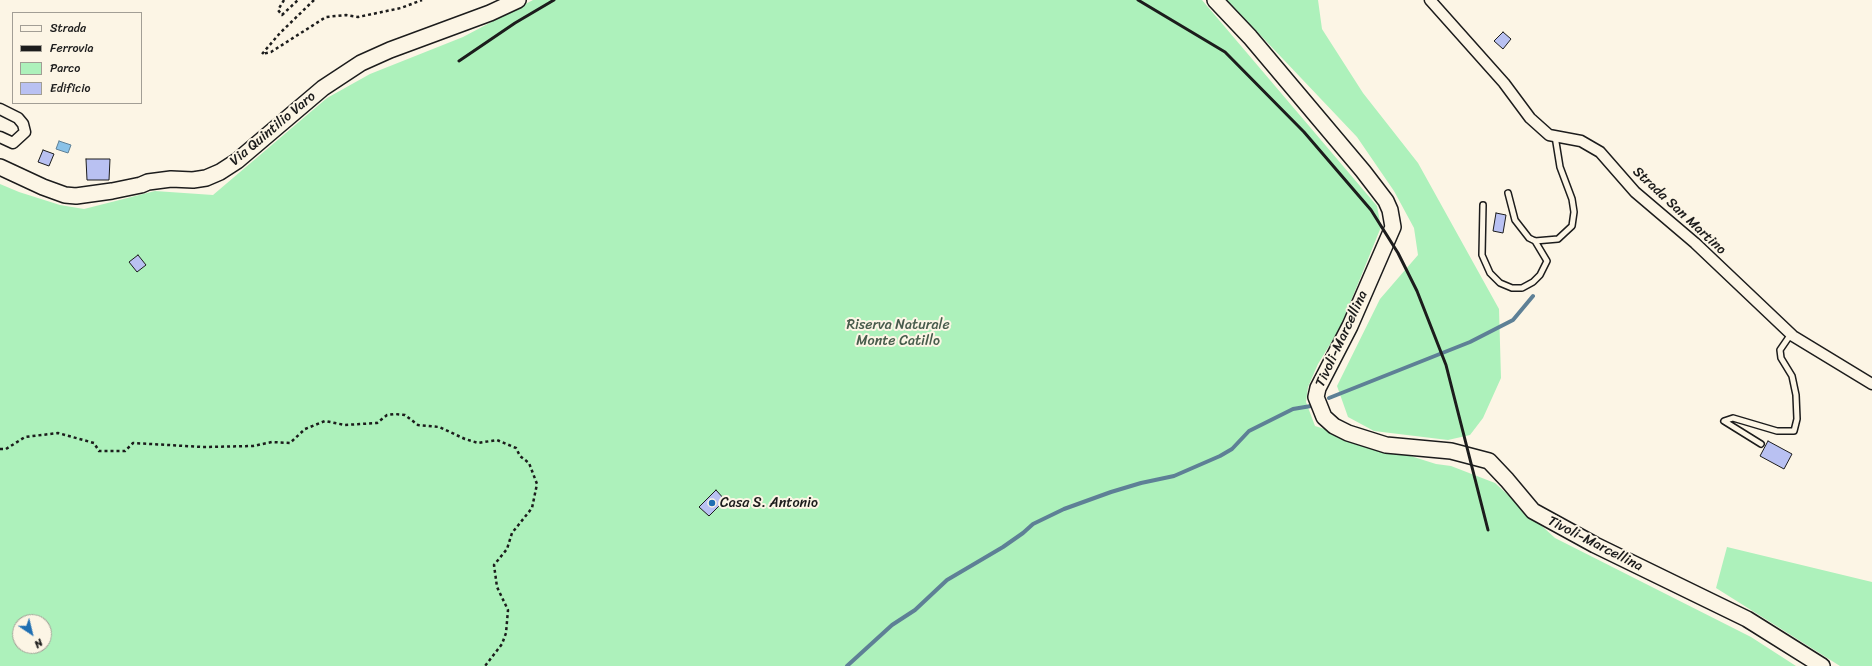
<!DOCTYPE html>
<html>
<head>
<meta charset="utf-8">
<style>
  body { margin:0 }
  #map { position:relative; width:1872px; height:666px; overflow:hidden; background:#fcf5e5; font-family:Sriracha,sans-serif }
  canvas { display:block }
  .legend { position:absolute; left:12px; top:12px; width:130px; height:92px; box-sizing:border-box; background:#fcf5e5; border:1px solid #a29e95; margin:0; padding:5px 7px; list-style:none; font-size:12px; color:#1c1c1c }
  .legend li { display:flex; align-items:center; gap:8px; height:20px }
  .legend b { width:20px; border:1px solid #a29e95 }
  .north { position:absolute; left:12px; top:614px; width:40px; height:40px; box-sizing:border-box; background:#fcf5e5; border:1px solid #a29e95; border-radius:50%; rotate:145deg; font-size:11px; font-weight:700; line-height:16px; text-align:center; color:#1c1c1c }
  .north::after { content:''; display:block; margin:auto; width:14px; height:18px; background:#1f6fb2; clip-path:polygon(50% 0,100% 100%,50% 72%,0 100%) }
</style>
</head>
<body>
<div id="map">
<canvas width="1872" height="666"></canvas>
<ul class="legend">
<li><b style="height:5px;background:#fcf5e5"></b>Strada</li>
<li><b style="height:5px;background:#1c1c1c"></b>Ferrovia</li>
<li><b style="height:11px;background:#adf1bb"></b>Parco</li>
<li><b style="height:11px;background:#b9c1f2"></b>Edificio</li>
</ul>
<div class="north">N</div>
</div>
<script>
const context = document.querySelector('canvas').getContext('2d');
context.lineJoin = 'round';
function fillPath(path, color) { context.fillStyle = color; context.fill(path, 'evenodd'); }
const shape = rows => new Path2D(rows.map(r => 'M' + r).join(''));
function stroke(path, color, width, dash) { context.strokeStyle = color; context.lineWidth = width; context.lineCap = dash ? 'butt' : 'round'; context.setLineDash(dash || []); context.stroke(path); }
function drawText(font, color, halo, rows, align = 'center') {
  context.font = font + ' Sriracha,sans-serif'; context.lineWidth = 4; context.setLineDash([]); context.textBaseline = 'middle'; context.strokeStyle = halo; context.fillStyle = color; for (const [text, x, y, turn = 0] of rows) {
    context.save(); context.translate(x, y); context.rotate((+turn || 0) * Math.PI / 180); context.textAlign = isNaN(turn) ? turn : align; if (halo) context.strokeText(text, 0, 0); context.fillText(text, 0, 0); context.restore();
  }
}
const green = shape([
  [533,0,1202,0,1377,206,1381,227,1340,328,1318,364,1308,387,1306,402,1315,426,1436,464,1451,466,1495,483,1555,538,1751,637,1796,666,0,666,0,184,19,192,60,205,84,209,155,191,213,195,327,98,370,74,463,37],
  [20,622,44,622,44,646,20,646],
  [1227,0,1318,0,1322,29,1363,93,1418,163,1499,309,1501,378,1483,418,1470,435,1448,440,1374,431,1348,417,1337,386,1380,299,1418,255,1414,228,1394,191,1357,137],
  [1727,547,1872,582,1872,666,1840,666,1716,588]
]);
const water = shape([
  [59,141,71,145,68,153,56,149,59,141]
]);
const stream = shape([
  [1329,398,1470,342,1513,320,1533,296],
  [847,666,892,625,915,610,947,580,1003,547,1023,533,1033,524,1064,509,1111,492,1141,483,1174,476,1220,456,1232,449,1249,431,1293,409,1311,406]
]);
const building = shape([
  [1503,32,1511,39,1503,49,1494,41,1503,32],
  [43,150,54,154,49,166,38,162,43,150],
  [86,159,110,159,109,180,87,180,86,159],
  [1496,213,1506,215,1503,233,1493,231,1496,213],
  [138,255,146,265,137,272,129,262,138,255],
  [1768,441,1792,454,1784,469,1760,456,1768,441],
  [716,490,725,500,709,516,699,507,716,490]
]);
const path = shape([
  [284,0,278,10,282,15,298,0],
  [314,0,280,33,262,54,271,52,326,17,346,15,358,17,401,8,422,0],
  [0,449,6,449,25,437,58,433,94,443,99,451,125,451,133,443,203,447,253,446,272,442,290,443,305,429,325,421,345,425,377,423,387,415,395,414,405,415,418,425,439,427,465,439,478,443,497,440,516,448,520,456,529,463,537,484,532,508,512,533,507,549,494,565,497,587,508,610,506,633,502,644,485,666]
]);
const lane = shape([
  [1508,193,1515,220,1529,238,1535,241,1558,239,1572,226,1574,212,1572,199,1560,167,1555,136],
  [1483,205,1482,255,1490,273,1500,283,1512,288,1522,288,1533,282,1540,275,1547,261,1535,241],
  [1761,444,1724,421,1733,418,1777,431,1794,431,1797,419,1796,395,1792,376,1781,358,1780,350,1791,334]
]);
const street = shape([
  [1430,0,1504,83,1530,118,1549,135,1581,141,1600,152,1635,192,1695,243,1793,336,1872,384],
  [0,109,18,118,23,124,25,132,13,143,0,137]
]);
const secondary = shape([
  [1215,0,1250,37,1363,171,1386,201,1390,210,1393,227,1350,326,1318,388,1316,397,1324,417,1334,426,1348,433,1386,445,1451,451,1489,461,1507,480,1533,511,1595,545,1747,619,1822,666],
  [0,167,43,187,65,195,76,196,112,191,141,185,148,182,171,179,193,180,206,178,220,172,237,161,323,88,361,63,390,50,490,13,518,0]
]);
const rail = shape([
  [1138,0,1225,52,1304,132,1371,210,1398,253,1417,291,1446,365,1488,530],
  [459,61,515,23,554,0]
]);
const markers = [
  [712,503,4,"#1f6fb2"]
];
const streetNames = [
  ["Via Quintilio Varo",273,129,-40],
  ["Strada San Martino",1679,211,43],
  ["Tivoli-Marcellina",1342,339,-65],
  ["Tivoli-Marcellina",1595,544,27]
];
const parkNames = [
  ["Riserva Naturale",898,325],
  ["Monte Catillo",898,341]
];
const poiNames = [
  ["Casa S. Antonio",720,503]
];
fillPath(green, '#adf1bb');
fillPath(water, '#8ac2e8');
stroke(water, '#5e8096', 1);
stroke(stream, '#5e8096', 4);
fillPath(building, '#b9c1f2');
stroke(building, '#1c1c1c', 1);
stroke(lane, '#1c1c1c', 8);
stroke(street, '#1c1c1c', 13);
stroke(secondary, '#1c1c1c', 18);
stroke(path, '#1c1c1c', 2.5, [3, 3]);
stroke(lane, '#fcf5e5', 5);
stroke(street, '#fcf5e5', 10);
stroke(secondary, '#fcf5e5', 15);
stroke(rail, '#1c1c1c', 3);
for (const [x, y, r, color] of markers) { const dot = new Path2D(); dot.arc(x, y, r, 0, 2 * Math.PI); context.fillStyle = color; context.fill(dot); stroke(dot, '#fcf5e5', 1.5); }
drawText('14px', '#1c1c1c', '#fcf5e5', streetNames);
drawText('14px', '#485c4c', '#fcf5e5', parkNames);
drawText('14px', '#1c1c1c', '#fcf5e5', poiNames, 'left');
</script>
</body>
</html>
